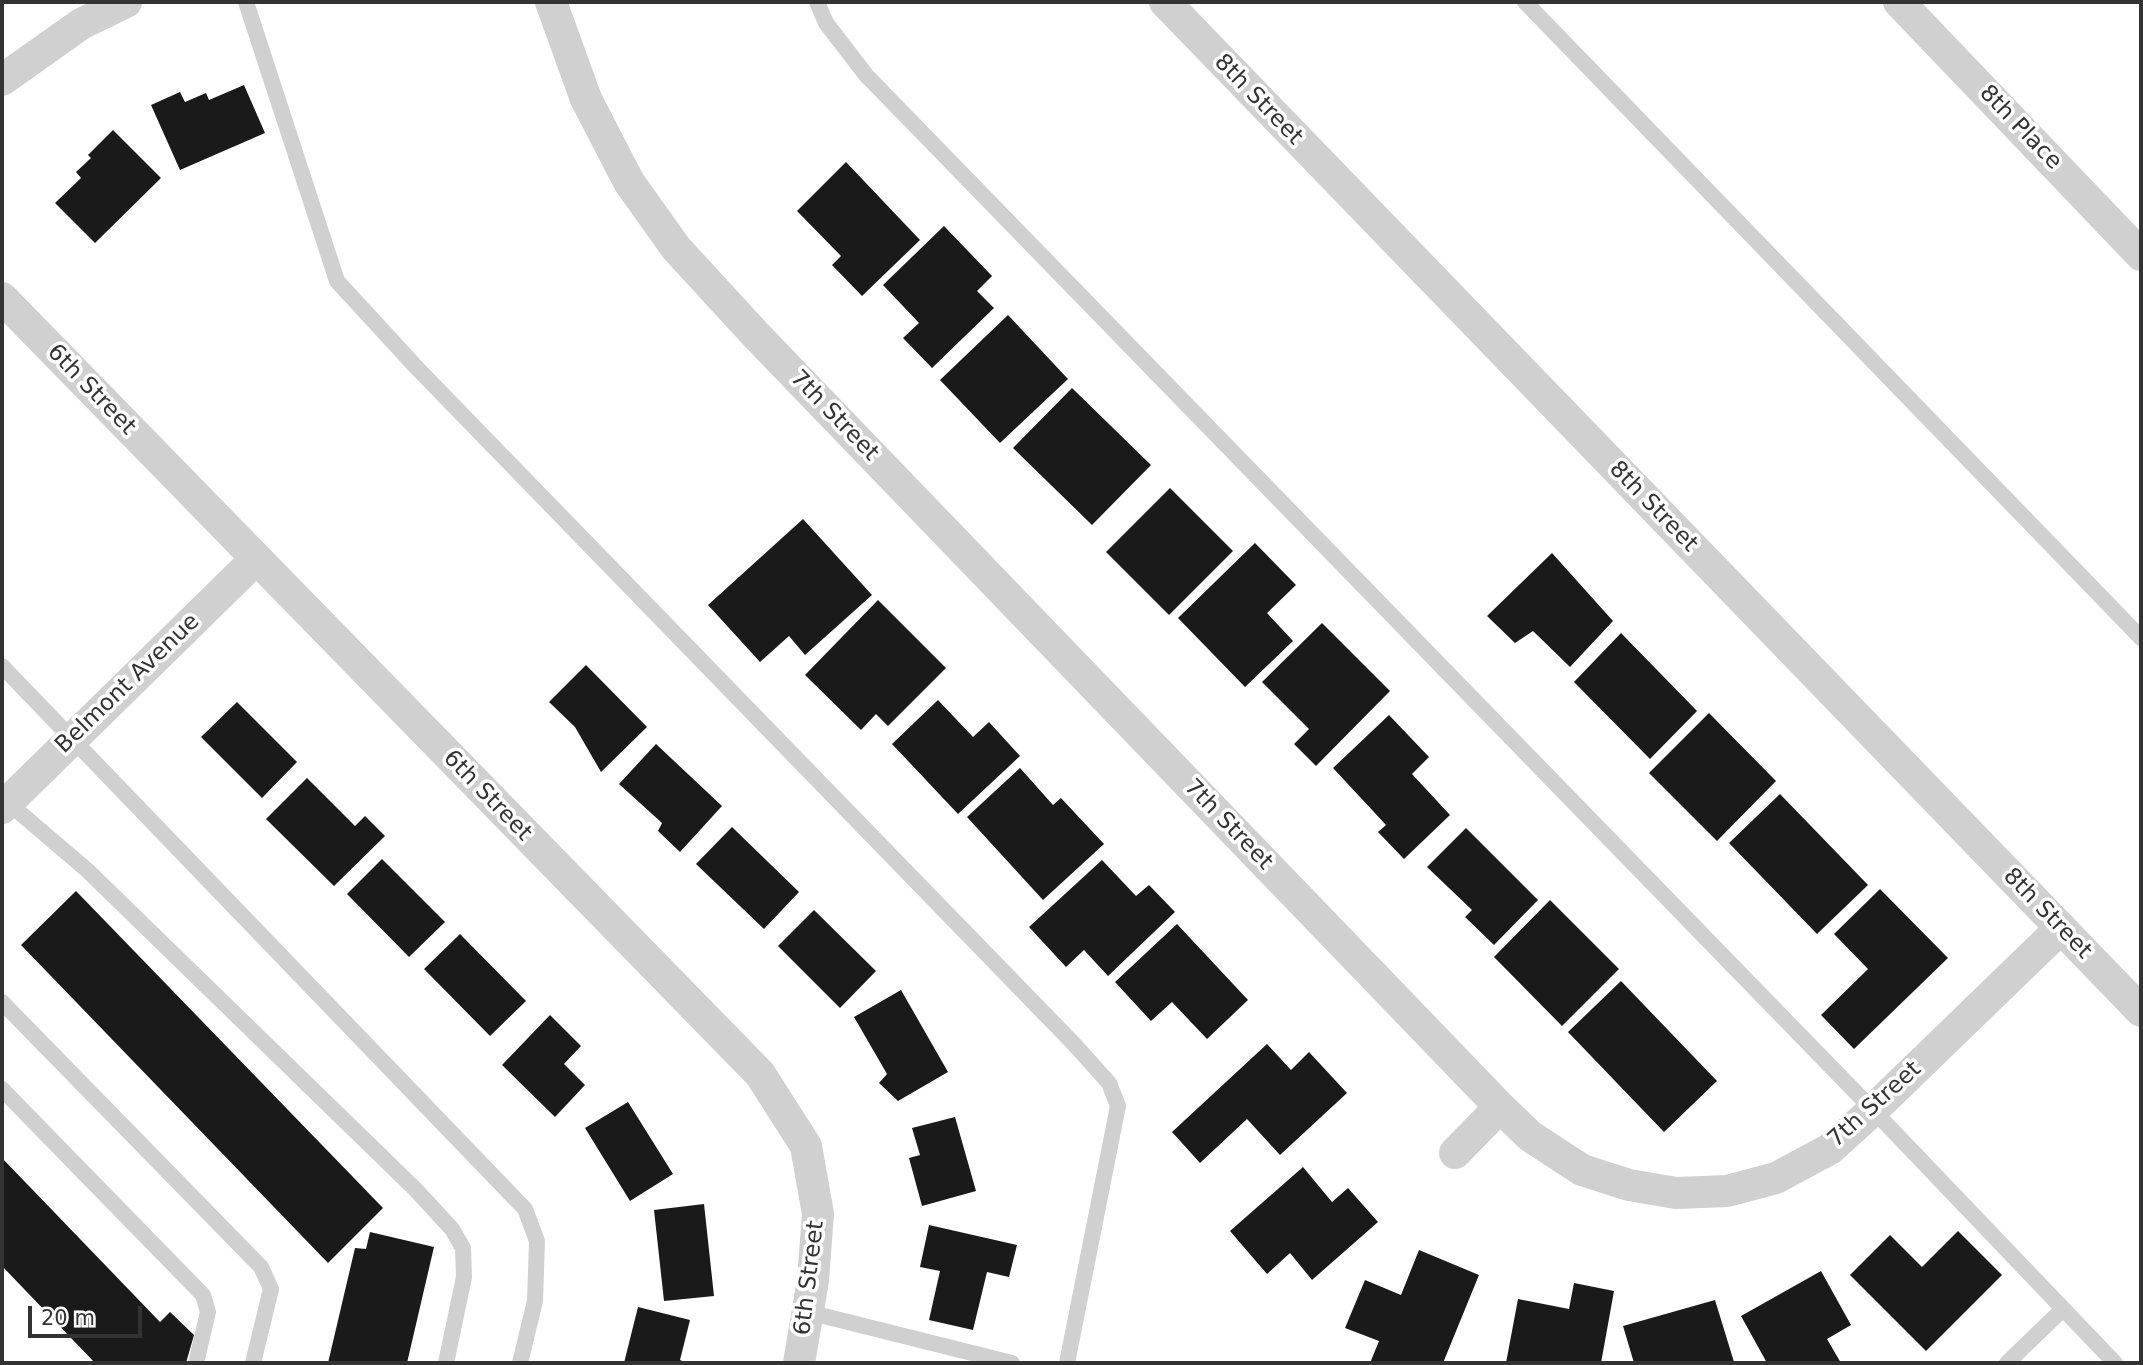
<!DOCTYPE html>
<html>
<head>
<meta charset="utf-8">
<style>
  body { margin:0 }
  #map { position:relative; width:2143px; height:1365px; overflow:hidden; background:#fff; font-family:"DejaVu Sans",sans-serif }
  canvas { display:block }
  .frame { position:absolute; inset:0; border:4px solid #333; pointer-events:none }
  .scale { position:absolute; left:28px; top:1306px; width:114px; height:32px; box-sizing:border-box; border:4px solid #333; border-top:0; padding-left:9px; font-size:21px; line-height:24px; white-space:nowrap; color:#333; -webkit-text-stroke:5px #fff; paint-order:stroke }
</style>
</head>
<body>
<div id="map">
<canvas width="2143" height="1365"></canvas>
<div class="frame"></div>
<div class="scale">20 m</div>
</div>
<script>
const context = document.querySelector('canvas').getContext('2d');
context.lineJoin = 'round';
function fillPath(path, color) { context.fillStyle = color; context.fill(path, 'evenodd'); }
const shape = rows => new Path2D(rows.map(r => 'M' + r).join(''));
function stroke(path, color, width, dash) { context.strokeStyle = color; context.lineWidth = width; context.lineCap = dash ? 'butt' : 'round'; context.setLineDash(dash || []); context.stroke(path); }
function drawText(font, color, halo, rows, align = 'center') {
  context.font = font + ' "DejaVu Sans",sans-serif'; context.lineWidth = 7; context.setLineDash([]); context.textBaseline = 'middle'; context.strokeStyle = halo; context.fillStyle = color; for (const [text, x, y, turn = 0] of rows) {
    context.save(); context.translate(x, y); context.rotate((+turn || 0) * Math.PI / 180); context.textAlign = isNaN(turn) ? turn : align; if (halo) context.strokeText(text, 0, 0); context.fillText(text, 0, 0); context.restore();
  }
}
const building = shape([
  [244,85,265,133,180,170,151,105,180,92,185,102,206,93,209,100],
  [113,130,161,178,95,243,55,203,81,178,76,172,91,158,88,155],
  [846,162,920,240,862,296,832,265,841,256,797,211],
  [944,226,992,276,977,291,994,308,932,368,903,338,919,323,883,285],
  [1008,315,1068,379,1000,443,940,380],
  [1072,388,1151,465,1092,525,1013,448],
  [1170,488,1233,551,1169,615,1106,552],
  [803,519,872,595,805,655,789,636,760,662,708,605],
  [1255,543,1296,585,1267,613,1293,641,1245,687,1178,618],
  [1552,553,1613,621,1570,667,1533,631,1515,643,1487,616],
  [878,600,946,668,888,726,876,714,861,730,805,675],
  [1322,623,1390,691,1316,766,1294,744,1309,729,1262,682],
  [1621,633,1697,711,1650,759,1574,682],
  [586,665,647,727,601,772,575,727,549,702],
  [938,700,973,737,989,722,1020,756,958,814,892,744],
  [237,702,297,762,262,798,201,737],
  [1709,713,1776,781,1717,841,1649,773],
  [1389,715,1429,757,1412,774,1450,815,1404,859,1378,832,1386,825,1333,768],
  [656,744,722,806,680,852,658,831,662,823,619,784],
  [1020,768,1053,805,1061,798,1104,844,1043,900,967,817],
  [307,778,355,826,365,816,385,836,334,886,266,819],
  [1780,794,1868,885,1817,934,1729,843],
  [732,827,799,892,764,929,696,864],
  [1466,828,1538,900,1494,945,1465,917,1472,910,1427,867],
  [382,859,445,922,409,957,347,894],
  [1102,860,1136,896,1149,885,1175,912,1108,976,1084,950,1066,967,1029,927],
  [1880,889,1948,958,1854,1049,1821,1015,1868,969,1834,934],
  [76,891,383,1208,328,1263,21,945],
  [1550,900,1619,969,1562,1026,1494,957],
  [814,910,876,971,840,1008,778,946],
  [1177,924,1248,1000,1207,1039,1172,1002,1151,1021,1115,982],
  [460,934,526,1001,490,1036,424,969],
  [1621,981,1717,1081,1664,1132,1568,1032],
  [901,990,948,1072,898,1101,879,1083,887,1074,854,1017],
  [550,1015,581,1046,564,1064,585,1085,555,1117,502,1065],
  [1267,1044,1291,1070,1309,1052,1347,1093,1280,1155,1247,1119,1200,1163,1172,1132],
  [628,1102,673,1174,630,1201,585,1128],
  [955,1117,976,1191,922,1206,909,1158,920,1155,912,1128],
  [2,1158,160,1322,170,1312,194,1335,186,1363,95,1363,2,1266],
  [1303,1167,1332,1202,1348,1188,1378,1222,1312,1280,1290,1253,1267,1274,1230,1231],
  [704,1204,714,1296,664,1301,654,1210],
  [929,1225,1017,1245,1009,1277,987,1272,973,1330,929,1320,940,1271,920,1267],
  [1958,1231,2002,1275,1926,1351,1850,1275,1890,1235,1922,1267],
  [370,1232,434,1247,407,1363,328,1363,355,1248,366,1249],
  [1419,1250,1479,1275,1443,1363,1370,1363,1379,1341,1345,1328,1365,1280,1401,1295],
  [1821,1271,1851,1325,1827,1339,1841,1363,1767,1363,1741,1316],
  [1574,1283,1614,1291,1601,1363,1506,1363,1518,1299,1569,1309],
  [1715,1300,1734,1362,1634,1363,1623,1326],
  [638,1307,690,1320,680,1360,687,1363,624,1363]
]);
const lane = shape([
  [246,2,337,281,417,368,1074,1044,1109,1083,1118,1106,1067,1363],
  [817,2,826,23,866,75,1873,1110,2115,1363],
  [1525,2,2141,638],
  [2,666,525,1209,537,1241,535,1301,520,1363],
  [5,800,87,870,415,1189,452,1229,463,1248,464,1277,446,1363],
  [2,1002,261,1267,271,1289,253,1363],
  [2,1089,203,1295,208,1312,196,1363],
  [808,1312,1012,1363],
  [2007,1363,2063,1309]
]);
const street = shape([
  [551,2,586,99,629,182,676,248,755,334,1500,1107,1530,1136,1582,1170,1629,1185,1676,1193,1727,1191,1776,1178,1830,1149,1873,1110,2061,928],
  [1165,2,2141,1011],
  [1899,2,2141,255],
  [2,80,81,24,126,2],
  [2,298,760,1074,806,1146,818,1214,813,1280,799,1363],
  [2,808,255,560],
  [1455,1153,1500,1107]
]);
const streetNames = [
  ["8th Street",1258,100,46],
  ["8th Place",2020,128,46],
  ["6th Street",91,390,46],
  ["7th Street",834,416,46],
  ["8th Street",1653,507,46],
  ["Belmont Avenue",128,684,-44],
  ["6th Street",487,796,46],
  ["7th Street",1228,825,46],
  ["8th Street",2047,914,46],
  ["7th Street",1875,1105,-42],
  ["6th Street",810,1278,-83]
];
fillPath(building, '#1a1a1a');
stroke(lane, '#d0d0d0', 16);
stroke(street, '#d0d0d0', 32);
drawText('23px', '#333', '#fff', streetNames);
</script>
</body>
</html>
